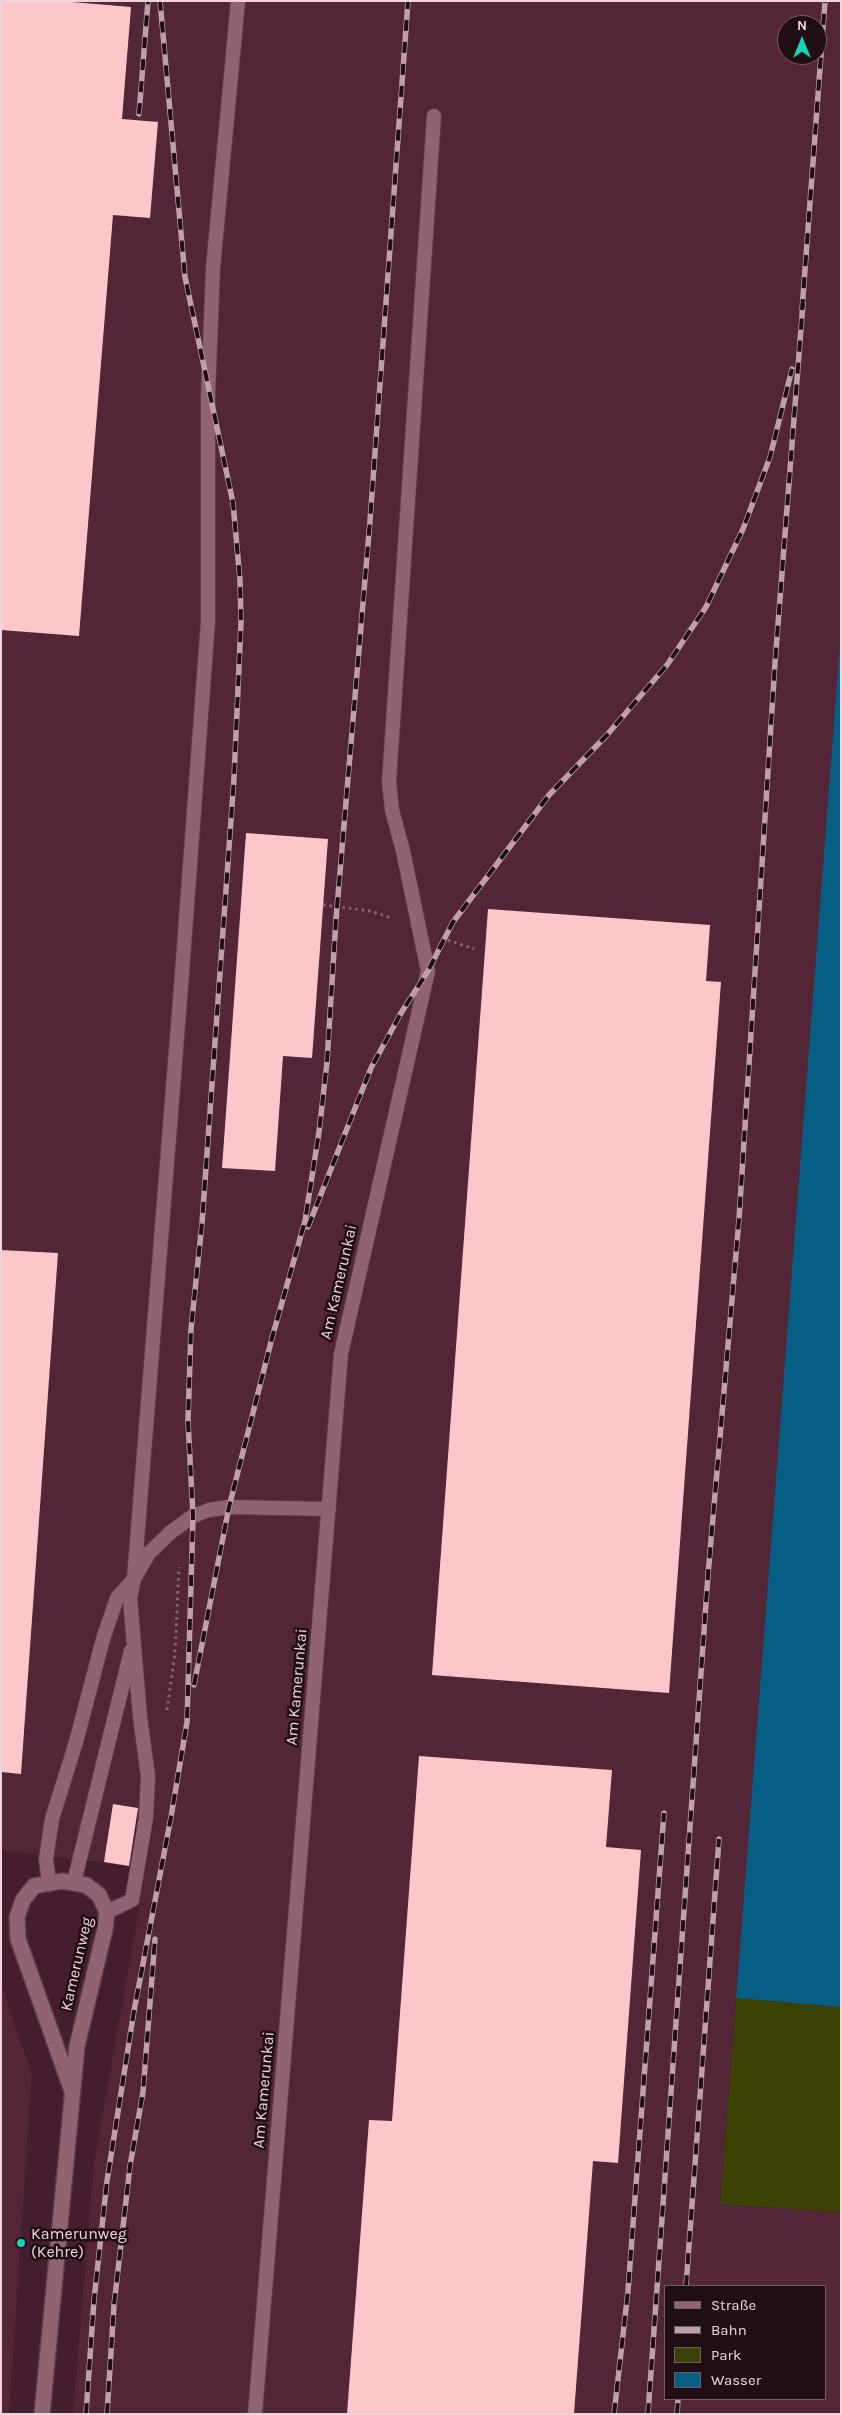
<!DOCTYPE html>
<html>
<head>
<meta charset="utf-8">
<style>
  body { margin:0 }
  #map { position:relative; width:842px; height:2415px; overflow:hidden; background:#441e2e; font-family:Karla,sans-serif }
  canvas { display:block }
  .frame { position:absolute; inset:0; border:2px solid #efd4dd; pointer-events:none }
  .legend { position:absolute; left:664px; top:2285px; width:162px; height:115px; box-sizing:border-box; background:#200e15; border:1px solid #735d65; margin:0; padding:6px 9px; list-style:none; font-size:15px; color:#efd4dd }
  .legend li { display:flex; align-items:center; gap:10px; height:25px }
  .legend b { width:25px; border:1px solid #735d65 }
  .north { position:absolute; left:777px; top:15px; width:50px; height:50px; box-sizing:border-box; background:#200e15; border:1px solid #735d65; border-radius:50%; rotate:0deg; font-size:14px; font-weight:700; line-height:20px; text-align:center; color:#efd4dd }
  .north::after { content:''; display:block; margin:auto; width:18px; height:22px; background:#16d5b3; clip-path:polygon(50% 0,100% 100%,50% 72%,0 100%) }
</style>
</head>
<body>
<div id="map">
<canvas width="842" height="2415"></canvas>
<div class="frame"></div>
<ul class="legend">
<li><b style="height:6px;background:#906373"></b>Straße</li>
<li><b style="height:6px;background:#be9fab"></b>Bahn</li>
<li><b style="height:14px;background:#3c4203"></b>Park</li>
<li><b style="height:14px;background:#065e84"></b>Wasser</li>
</ul>
<div class="north">N</div>
</div>
<script>
const context = document.querySelector('canvas').getContext('2d');
context.lineJoin = 'round';
function fillPath(path, color) { context.fillStyle = color; context.fill(path, 'evenodd'); }
const shape = rows => new Path2D(rows.map(r => 'M' + r).join(''));
function stroke(path, color, width, dash) { context.strokeStyle = color; context.lineWidth = width; context.lineCap = dash ? 'butt' : 'round'; context.setLineDash(dash || []); context.stroke(path); }
function drawText(font, color, halo, rows, align = 'center') {
  context.font = font + ' Karla,sans-serif'; context.lineWidth = 5; context.setLineDash([]); context.textBaseline = 'middle'; context.strokeStyle = halo; context.fillStyle = color; for (const [text, x, y, turn = 0] of rows) {
    context.save(); context.translate(x, y); context.rotate((+turn || 0) * Math.PI / 180); context.textAlign = isNaN(turn) ? turn : align; if (halo) context.strokeText(text, 0, 0); context.fillText(text, 0, 0); context.restore();
  }
}
const built = shape([
  [1,1,841,1,841,630,720,2204,841,2212,841,2414,73,2414,94,2162,155,1820,137,1818,129,1866,1,1850],
  [787,25,817,25,817,55,787,55],
  [666,2286,826,2286,826,2399,666,2399],
  [1,1982,17,2033,32,2073,9,2414,1,2414]
]);
const green = shape([
  [736,1998,841,2007,841,2212,720,2204]
]);
const water = shape([
  [841,630,841,2007,736,1998]
]);
const building = shape([
  [1,1,60,1,131,7,122,119,158,122,150,218,113,215,79,636,1,630],
  [246,833,328,839,312,1058,283,1056,275,1171,222,1168],
  [488,909,710,925,706,981,721,982,669,1693,432,1675],
  [1,1250,58,1253,21,1774,1,1772],
  [419,1756,612,1770,606,1847,641,1850,618,2163,593,2161,574,2414,347,2414,369,2120,392,2121],
  [113,1804,138,1808,129,1866,104,1862]
]);
const path = shape([
  [323,905,371,911,391,918],
  [448,940,474,949],
  [167,1710,175,1653,179,1567]
]);
const lane = shape([
  [49,1882,46,1859,52,1819,76,1742,103,1639,117,1598,134,1579,181,987,208,621,208,395,213,268,238,1],
  [74,1882,131,1651],
  [107,1912,132,1900,146,1818,148,1776,140,1717,130,1598,134,1579,149,1553,171,1532,193,1516,209,1510,229,1507,329,1509],
  [255,2414,341,1354,428,971,403,851,392,810,389,782,434,116]
]);
const street = shape([
  [42,2414,77,2046,105,1929,107,1912,99,1895,86,1885,62,1881,34,1886,23,1900,17,1917,18,1939,72,2091]
]);
const rail = shape([
  [139,114,148,1],
  [802,310,825,1],
  [308,1227,371,1068,401,1013,428,971,453,922,549,795,606,736,667,665,706,607,743,529,770,457,792,369],
  [194,1685,229,1507,272,1338,305,1221,319,1132,327,1062,336,919,370,521,408,1],
  [686,2286,719,1839],
  [86,2414,94,2300,107,2181,134,2011,171,1817,187,1722,193,1516,188,1421,191,1329,202,1223,234,778,241,622,240,580,233,503,185,277,160,1],
  [107,2414,114,2305,130,2166,143,2092,155,1939],
  [614,2414,628,2291,664,1813],
  [648,2414,708,1575,739,1219,775,663,803,303],
  [677,2414,678,2399]
]);
const markers = [
  [21,2243,5,"#16d5b3"]
];
const streetNames = [
  ["Am Kamerunkai",339,1282,-77],
  ["Am Kamerunkai",297,1687,-85],
  ["Kamerunweg",77,1964,-77],
  ["Am Kamerunkai",264,2090,-85]
];
const poiNames = [
  ["Kamerunweg",31,2234],
  ["(Kehre)",31,2252]
];
fillPath(built, '#522537');
fillPath(green, '#3c4203');
fillPath(water, '#065e84');
fillPath(building, '#fdc6c9');
stroke(lane, '#5c3b4a', 16);
stroke(street, '#5c3b4a', 18);
stroke(path, '#886673', 3, [2.5, 4]);
stroke(lane, '#906373', 14);
stroke(street, '#906373', 15);
stroke(rail, '#be9fab', 5.5);
stroke(rail, '#200e15', 4, [11]);
for (const [x, y, r, color] of markers) { const dot = new Path2D(); dot.arc(x, y, r, 0, 2 * Math.PI); context.fillStyle = color; context.fill(dot); stroke(dot, '#200e15', 2); }
drawText('16px', '#efd4dd', '#200e15', streetNames);
drawText('16px', '#efd4dd', '#200e15', poiNames, 'left');
</script>
</body>
</html>
